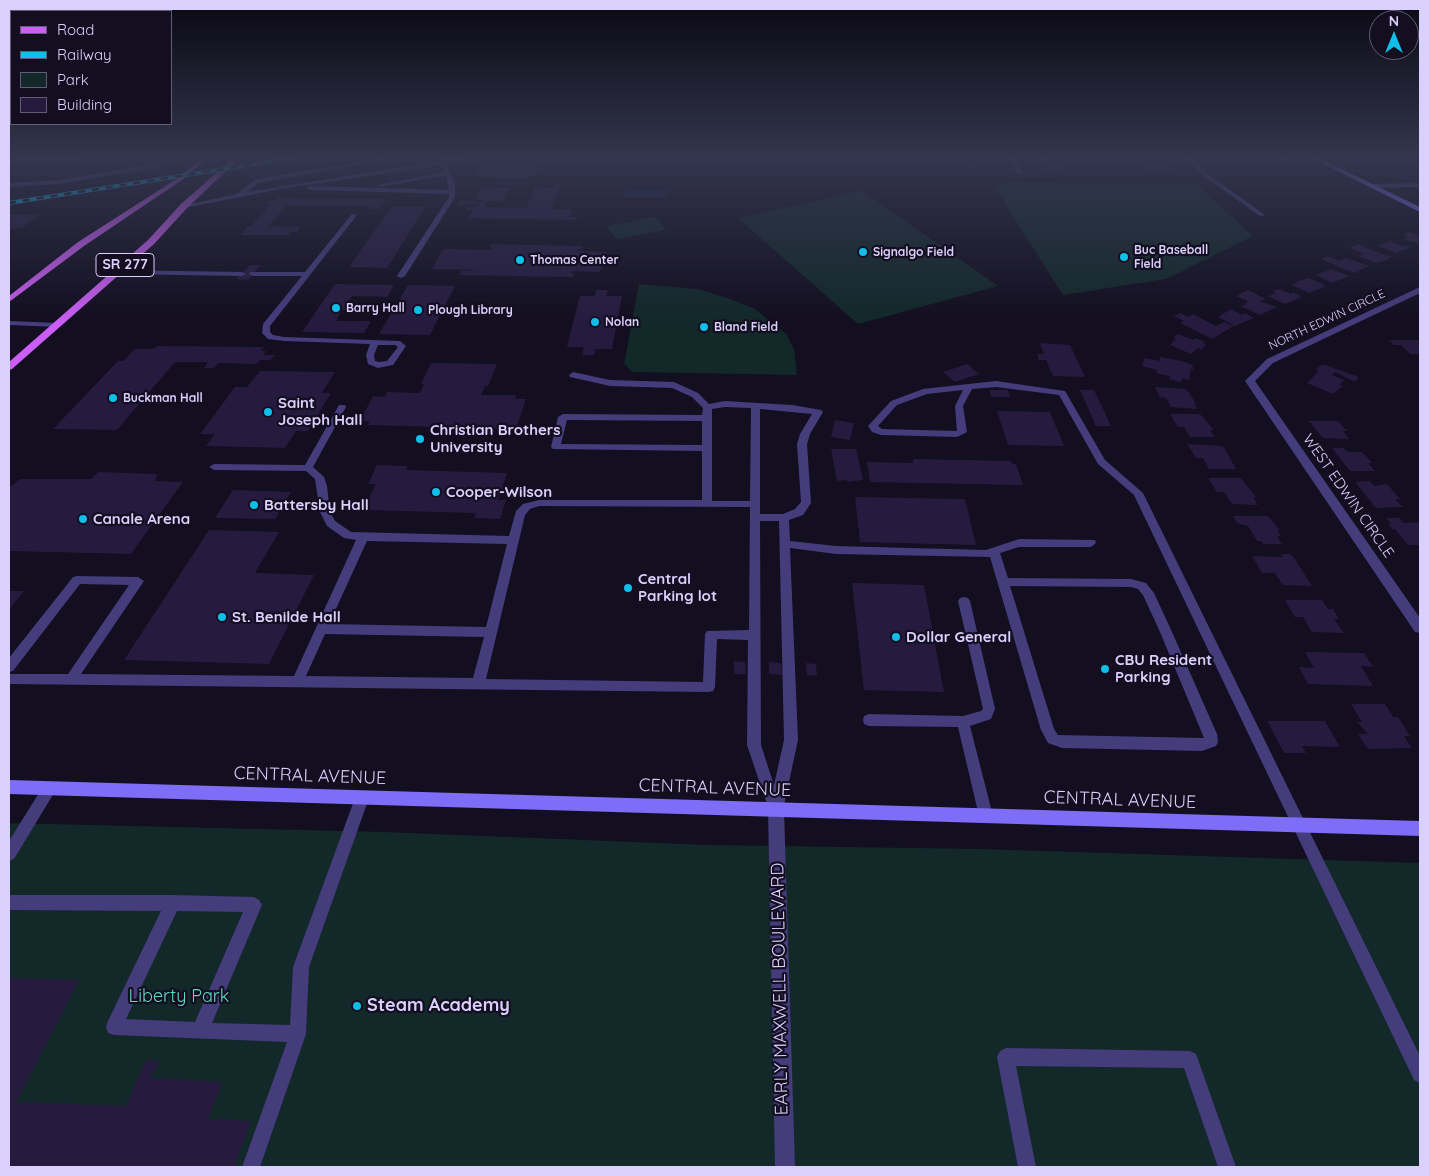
<!DOCTYPE html>
<html>
<head>
<meta charset="utf-8">
<style>
  body { margin:0 }
  #map { position:relative; width:1429px; height:1176px; overflow:hidden; background:#130e20; font-family:Quicksand,sans-serif }
  canvas { display:block }
  .frame { position:absolute; inset:0; border:10px solid #d9d0fc; pointer-events:none }
  .legend { position:absolute; left:10px; top:10px; width:162px; height:115px; box-sizing:border-box; background:#130e20; border:1px solid #625c78; margin:0; padding:6px 9px; list-style:none; font-size:15px; color:#d9d0fc }
  .legend li { display:flex; align-items:center; gap:10px; height:25px }
  .legend b { width:25px; border:1px solid #625c78 }
  .north { position:absolute; left:1369px; top:10px; width:50px; height:50px; box-sizing:border-box; background:#130e20; border:1px solid #625c78; border-radius:50%; rotate:0deg; font-size:14px; font-weight:700; line-height:20px; text-align:center; color:#d9d0fc }
  .north::after { content:''; display:block; margin:auto; width:18px; height:22px; background:#0fbee9; clip-path:polygon(50% 0,100% 100%,50% 72%,0 100%) }
</style>
</head>
<body>
<div id="map">
<canvas width="1429" height="1176"></canvas>
<div class="frame"></div>
<ul class="legend">
<li><b style="height:6px;background:#cb5ef5"></b>Road</li>
<li><b style="height:6px;background:#0fbee9"></b>Railway</li>
<li><b style="height:14px;background:#122829"></b>Park</li>
<li><b style="height:14px;background:#261b3f"></b>Building</li>
</ul>
<div class="north">N</div>
</div>
<script>
const context = document.querySelector('canvas').getContext('2d');
context.lineJoin = 'round';
function fillPath(path, color) { context.fillStyle = color; context.fill(path, 'evenodd'); }
const shape = rows => new Path2D(rows.map(r => 'M' + r).join(''));
function stroke(path, color, width, dash) { context.strokeStyle = color; context.lineWidth = width; context.lineCap = dash ? 'butt' : 'round'; context.setLineDash(dash || []); context.stroke(path); }
function drawText(font, color, halo, rows, align = 'center') {
  context.font = font + ' Quicksand,sans-serif'; context.lineWidth = 4.5; context.setLineDash([]); context.textBaseline = 'middle'; context.strokeStyle = halo; context.fillStyle = color; for (const [text, x, y, turn = 0] of rows) {
    context.save(); context.translate(x, y); context.rotate((+turn || 0) * Math.PI / 180); context.textAlign = isNaN(turn) ? turn : align; if (halo) context.strokeText(text, 0, 0); context.fillText(text, 0, 0); context.restore();
  }
}
const green = shape([
  [1004,182,1197,185,1253,236,1166,279,1063,295,995,188],
  [861,191,862,191,998,286,858,324,738,218],
  [656,217,666,230,616,239,606,226],
  [639,284,698,289,730,299,755,309,786,334,794,349,797,375,633,372,624,364],
  [9,823,385,832,709,845,982,849,1420,863,1420,1167,9,1167]
]);
const water = shape([
  [625,190,668,190,667,197,623,197]
]);
const building = shape([
  [9,159,67,159,96,160,88,166,9,165],
  [1041,159,1054,159,1062,172,1049,172,1040,161,1042,161],
  [956,161,981,161,983,165,979,165,981,168,959,167],
  [1150,161,1158,161,1166,164,1171,173,1148,173,1141,164,1151,162],
  [486,165,532,166,540,169,537,175,526,178,480,177,480,176,473,174,477,169],
  [554,185,561,185,551,209,572,209,569,217,577,217,576,220,469,218,473,210,465,210,467,207,477,207,479,204,456,205,460,200,481,202,482,200,475,200,482,187,510,188,503,201,488,201,484,207,526,208,535,187,553,188],
  [276,198,387,199,379,209,368,209,370,206,287,205,269,226,301,227,297,232,291,232,288,235,240,235,248,226,251,226,271,204,265,204,268,201,274,201],
  [392,206,426,206,387,268,349,267],
  [40,214,22,228,9,229,9,223,13,220,9,220,9,215],
  [1409,232,1420,236,1420,244,1403,239,1407,237,1404,234],
  [1390,241,1400,245,1411,247,1396,253,1378,246],
  [492,244,583,246,582,249,578,249,577,251,606,252,600,272,571,271,571,273,574,273,573,277,459,275,462,271,483,270,432,269,443,249,492,250,493,248,490,248],
  [1358,244,1379,253,1392,256,1388,258,1390,259,1376,263,1358,256,1364,254,1349,248],
  [1328,256,1339,261,1346,258,1369,266,1354,273,1321,259],
  [250,265,261,265,248,280,236,279],
  [1332,269,1349,276,1332,283,1316,275],
  [1309,278,1326,286,1309,293,1292,285,1297,283,1295,282],
  [335,284,394,285,387,297,352,296,346,305,355,305,351,311,342,310,336,321,371,321,364,333,302,332],
  [408,285,455,286,430,335,379,334],
  [1279,289,1291,294,1293,292,1302,297,1285,304,1268,296,1276,293,1273,291],
  [596,290,608,290,606,296,622,296,612,349,595,349,594,355,582,355,584,347,567,347,580,296,595,296],
  [1248,290,1266,299,1259,301,1277,307,1260,315,1241,306,1247,304,1245,303,1248,301,1236,296],
  [1231,309,1242,315,1245,313,1254,318,1235,326,1218,317],
  [1181,313,1188,317,1193,314,1216,326,1224,322,1234,326,1212,339,1180,323,1184,321,1174,316],
  [1178,334,1193,340,1196,338,1205,342,1203,344,1206,345,1201,350,1198,348,1191,354,1170,345,1176,339,1173,338],
  [1389,340,1420,340,1420,354,1410,354,1401,345,1394,345],
  [1041,343,1070,345,1085,377,1053,376,1046,360,1039,360,1037,354,1044,354,1040,344],
  [158,346,264,347,261,351,266,351,263,355,275,355,271,360,260,360,257,364,218,363,214,368,204,368,208,362,175,362,117,430,53,429,118,361,124,361,134,349,154,349],
  [1160,357,1182,361,1192,365,1194,370,1191,369,1189,380,1182,378,1181,382,1169,379,1170,376,1156,373,1157,370,1142,366,1145,358,1159,361],
  [431,363,497,364,488,386,485,386,481,395,516,395,515,399,526,399,516,429,367,425,370,421,360,421,373,396,385,397,387,392,420,393,424,384,421,384],
  [967,364,979,374,955,382,943,372],
  [1321,365,1325,365,1359,377,1355,382,1335,372,1332,375,1344,380,1340,385,1343,386,1333,394,1307,383,1319,371,1315,370],
  [260,371,335,372,322,393,331,393,308,431,296,431,285,448,206,446,215,434,200,434,235,387,247,387],
  [1155,387,1186,389,1196,403,1194,403,1197,409,1171,407,1166,398,1160,397],
  [989,390,1008,390,1010,397,992,397],
  [1080,390,1094,390,1111,426,1096,426],
  [997,411,1050,412,1064,446,1008,445],
  [1170,414,1200,414,1214,430,1210,430,1215,437,1190,437,1184,427,1178,427],
  [835,420,854,423,850,440,831,437],
  [1309,421,1338,421,1347,431,1343,431,1349,439,1323,438],
  [1187,444,1223,446,1236,469,1209,469,1203,458,1196,458],
  [1332,448,1344,448,1347,452,1362,452,1372,463,1368,463,1375,471,1350,471],
  [831,449,856,449,863,480,847,482,847,480,837,481],
  [913,459,1011,461,1012,464,1016,464,1023,485,870,482,867,462,913,463],
  [377,465,408,466,406,470,507,473,498,500,506,500,500,519,474,518,476,513,363,510,376,484,368,484],
  [98,472,157,474,155,481,183,482,131,554,9,551,9,486,12,486,20,479,91,479],
  [1208,478,1241,478,1256,497,1253,497,1258,505,1232,504,1224,492,1217,492],
  [1370,481,1374,486,1387,484,1400,499,1395,499,1403,507,1376,508,1355,482],
  [233,490,291,492,275,519,215,518],
  [855,497,965,499,976,545,860,542],
  [1233,516,1268,516,1280,530,1277,530,1281,536,1277,536,1282,544,1263,544,1261,541,1257,541,1248,526,1237,523],
  [1386,518,1400,518,1403,523,1419,522,1420,545,1408,545,1395,529,1392,529,1388,524,1391,524],
  [209,530,279,532,255,573,314,575,269,664,124,660],
  [1281,554,1290,554,1294,558,1312,586,1283,585,1275,573,1262,573,1252,556,1283,557],
  [852,583,924,585,944,692,864,690],
  [9,591,24,591,9,610],
  [1285,600,1322,600,1328,609,1333,609,1339,619,1334,619,1344,633,1312,632,1303,617,1295,617],
  [1305,652,1364,653,1373,667,1361,666,1373,686,1308,684,1299,667,1314,668],
  [734,661,745,662,746,674,734,674],
  [769,662,781,663,782,675,769,674],
  [806,663,816,664,817,676,807,675],
  [1351,704,1385,704,1393,717,1398,717,1410,736,1404,736,1412,748,1368,749,1358,734,1368,734,1357,722,1362,722],
  [1267,721,1325,721,1340,747,1302,746,1306,753,1284,753],
  [9,978,79,980,16,1102,126,1106,146,1060,159,1061,151,1078,222,1082,208,1119,251,1121,234,1167,9,1167]
]);
const service = shape([
  [377,159,389,159,258,183,247,192,440,161,443,159,471,159,447,164,455,184,455,197,405,276,401,278,397,276,449,197,449,194,310,190,307,188,310,186,449,190,446,175,381,187,378,185,444,172,441,165,281,189,184,208,181,206,237,194,256,179,377,159],
  [1277,159,1295,159,1292,161,1280,161,1277,159],
  [1205,175,1209,175,1265,215,1260,216,1205,177,1205,175],
  [1420,183,1420,187,1371,188,1368,186,1371,184,1420,183],
  [352,214,357,215,270,326,270,332,273,335,284,337,400,341,406,346,393,365,378,368,368,364,366,355,370,344,284,341,268,339,262,333,263,324,302,276,253,276,249,274,250,272,305,272,352,214],
  [378,345,395,345,398,347,387,361,379,362,375,361,374,355,378,345],
  [114,270,242,272,246,274,242,276,117,274,114,274,114,270],
  [9,321,57,323,61,325,57,327,9,325,9,321],
  [573,372,610,380,674,382,698,393,709,404,725,401,792,405,821,410,823,412,810,434,807,444,811,503,803,515,789,520,790,541,836,546,986,550,1019,539,1095,540,1096,543,1091,547,1019,547,1000,553,1008,578,1131,579,1146,583,1154,593,1172,632,1217,734,1218,742,1216,746,1202,751,1062,748,1048,743,1041,730,990,557,836,554,790,548,798,740,783,810,781,815,776,817,771,815,769,810,747,745,748,640,717,639,715,687,713,691,709,692,9,684,9,674,68,674,129,585,80,584,13,671,9,672,9,658,73,577,77,576,138,577,144,581,81,674,294,676,356,540,344,538,327,526,320,512,315,479,306,471,214,470,209,467,214,464,305,465,339,405,345,405,346,407,313,467,324,477,327,486,330,512,335,521,351,532,509,536,516,511,523,504,539,500,702,500,702,451,553,449,551,447,558,417,563,414,702,415,703,408,692,397,672,388,610,386,570,377,569,375,573,372],
  [725,407,751,408,750,501,712,501,712,409,725,407],
  [760,409,812,414,800,434,797,444,801,502,795,509,783,514,760,514,760,409],
  [567,420,702,421,702,445,561,444,567,420],
  [539,506,750,507,749,630,707,631,705,634,703,682,486,679,525,515,530,509,539,506],
  [760,521,779,521,784,740,774,785,761,745,760,521],
  [367,541,507,544,486,627,329,624,367,541],
  [1010,586,1131,587,1138,589,1143,595,1160,632,1204,738,1058,735,1054,729,1010,586],
  [325,634,484,637,473,678,306,676,325,634],
  [996,381,1065,391,1105,460,1143,493,1420,1056,1420,1083,1414,1080,1134,495,1098,464,1059,395,996,387,972,389,963,406,967,432,957,437,881,435,872,432,868,426,891,401,923,389,996,381],
  [963,390,955,406,957,431,882,429,878,426,897,405,927,394,963,390],
  [964,597,968,598,970,601,995,709,991,719,970,726,993,816,991,821,986,823,981,821,979,816,958,727,869,726,864,724,863,720,864,716,869,714,963,716,981,711,983,709,958,601,960,598,964,597],
  [49,783,54,785,56,789,54,793,14,859,9,861,9,841,44,785,49,783],
  [362,792,367,793,369,798,309,967,306,1034,260,1167,242,1167,287,1042,114,1035,108,1033,106,1027,108,1021,161,911,9,910,9,895,173,895,254,897,259,900,262,905,212,1023,290,1025,293,967,355,798,357,793,362,792],
  [177,911,243,912,195,1022,126,1019,177,911],
  [1006,1048,1190,1051,1196,1054,1236,1167,1218,1167,1184,1068,1016,1066,1036,1167,1018,1167,997,1057,1000,1051,1006,1048]
]);
const minor = shape([
  [167,159,175,159,153,168,59,184,9,187,9,183,59,180,152,164,167,159],
  [1009,159,1015,159,1022,174,1018,174,1009,159],
  [1187,159,1193,159,1209,175,1209,177,1205,177,1187,159],
  [1420,287,1420,293,1273,363,1255,381,1420,618,1420,633,1415,632,1245,381,1267,359,1420,287],
  [776,803,782,805,784,810,795,1167,775,1167,768,810,770,805,776,803]
]);
const secondary = shape([
  [1313,159,1321,159,1420,207,1420,212,1313,159],
  [9,780,1420,821,1420,836,9,794,9,780]
]);
const primary = shape([
  [200,159,207,159,182,180,84,246,9,302,9,296,78,242,178,178,200,159],
  [232,159,239,159,187,208,154,244,12,369,9,370,9,362,148,240,181,204,232,159]
]);
const rail = shape([
  [9,203,288,159]
]);
const markers = [
  [863,252,5,"#0fbee9"],
  [1124,257,5,"#0fbee9"],
  [520,260,5,"#0fbee9"],
  [336,308,5,"#0fbee9"],
  [418,310,5,"#0fbee9"],
  [595,322,5,"#0fbee9"],
  [704,327,5,"#0fbee9"],
  [113,398,5,"#0fbee9"],
  [268,412,5,"#0fbee9"],
  [420,439,5,"#0fbee9"],
  [436,492,5,"#0fbee9"],
  [254,505,5,"#0fbee9"],
  [83,519,5,"#0fbee9"],
  [628,588,5,"#0fbee9"],
  [222,617,5,"#0fbee9"],
  [896,637,5,"#0fbee9"],
  [1105,669,5,"#0fbee9"],
  [357,1006,5,"#0fbee9"]
];
const farPoinames = [
  ["Buc Baseball",1134,250],
  ["Field",1134,264],
  ["Signalgo Field",873,252],
  ["Thomas Center",530,260],
  ["Barry Hall",346,308],
  ["Plough Library",428,310],
  ["Nolan",605,322],
  ["Bland Field",714,327],
  ["Buckman Hall",123,398]
];
const farStreetnames = [
  ["NORTH EDWIN CIRCLE",1327,320,-25]
];
const shields = [
  [125,265,58]
];
const shieldNames = [
  ["SR 277",125,265]
];
const poiNames = [
  ["Saint",278,403],
  ["Joseph Hall",278,420],
  ["Christian Brothers",430,430],
  ["University",430,447],
  ["Cooper-Wilson",446,492],
  ["Battersby Hall",264,505],
  ["Canale Arena",93,519],
  ["Central",638,579],
  ["Parking lot",638,596],
  ["St. Benilde Hall",232,617],
  ["Dollar General",906,637],
  ["CBU Resident",1115,660],
  ["Parking",1115,677]
];
const streetNames = [
  ["WEST EDWIN CIRCLE",1348,496,55]
];
const nearStreetnames = [
  ["CENTRAL AVENUE",310,776,2],
  ["CENTRAL AVENUE",715,788,2],
  ["CENTRAL AVENUE",1120,800,2],
  ["EARLY MAXWELL BOULEVARD",780,989,-91]
];
const nearParknames = [
  ["Liberty Park",179,997]
];
const nearPoinames = [
  ["Steam Academy",367,1006]
];
fillPath(green, '#122829');
fillPath(water, '#0e1c3f');
fillPath(building, '#261b3f');
fillPath(service, '#453c7c');
fillPath(minor, '#453c7c');
fillPath(secondary, '#7e6df6');
fillPath(primary, '#cb5ef5');
stroke(rail, '#0fbee9', 4);
stroke(rail, '#130e20', 2.5, [7]);
const sky = context.createLinearGradient(0, 0, 0, 323);
sky.addColorStop(0, '#0a0812');
sky.addColorStop(0.49, '#33364e');
sky.addColorStop(1, '#33364e00');
context.fillStyle = sky;
context.fillRect(0, 0, 1429, 323);
for (const [x, y, r, color] of markers) { const dot = new Path2D(); dot.arc(x, y, r, 0, 2 * Math.PI); context.fillStyle = color; context.fill(dot); stroke(dot, '#130e20', 2); }
drawText('bold 12px', '#d9d0fc', '#130e20', farPoinames, 'left');
drawText('12px', '#d9d0fc', '#130e20', farStreetnames);
for (const [x, y, w] of shields) { const box = new Path2D(); box.roundRect(x - w / 2, y - 11.5, w, 23, 4); context.fillStyle = '#130e20'; context.fill(box); stroke(box, '#d9d0fc', 1); }
drawText('bold 14px', '#d9d0fc', null, shieldNames);
drawText('bold 15px', '#d9d0fc', '#130e20', poiNames, 'left');
drawText('15px', '#d9d0fc', '#130e20', streetNames);
drawText('18px', '#d9d0fc', '#130e20', nearStreetnames);
drawText('18px', '#61d7c5', '#130e20', nearParknames);
drawText('bold 18px', '#d9d0fc', '#130e20', nearPoinames, 'left');
</script>
</body>
</html>
